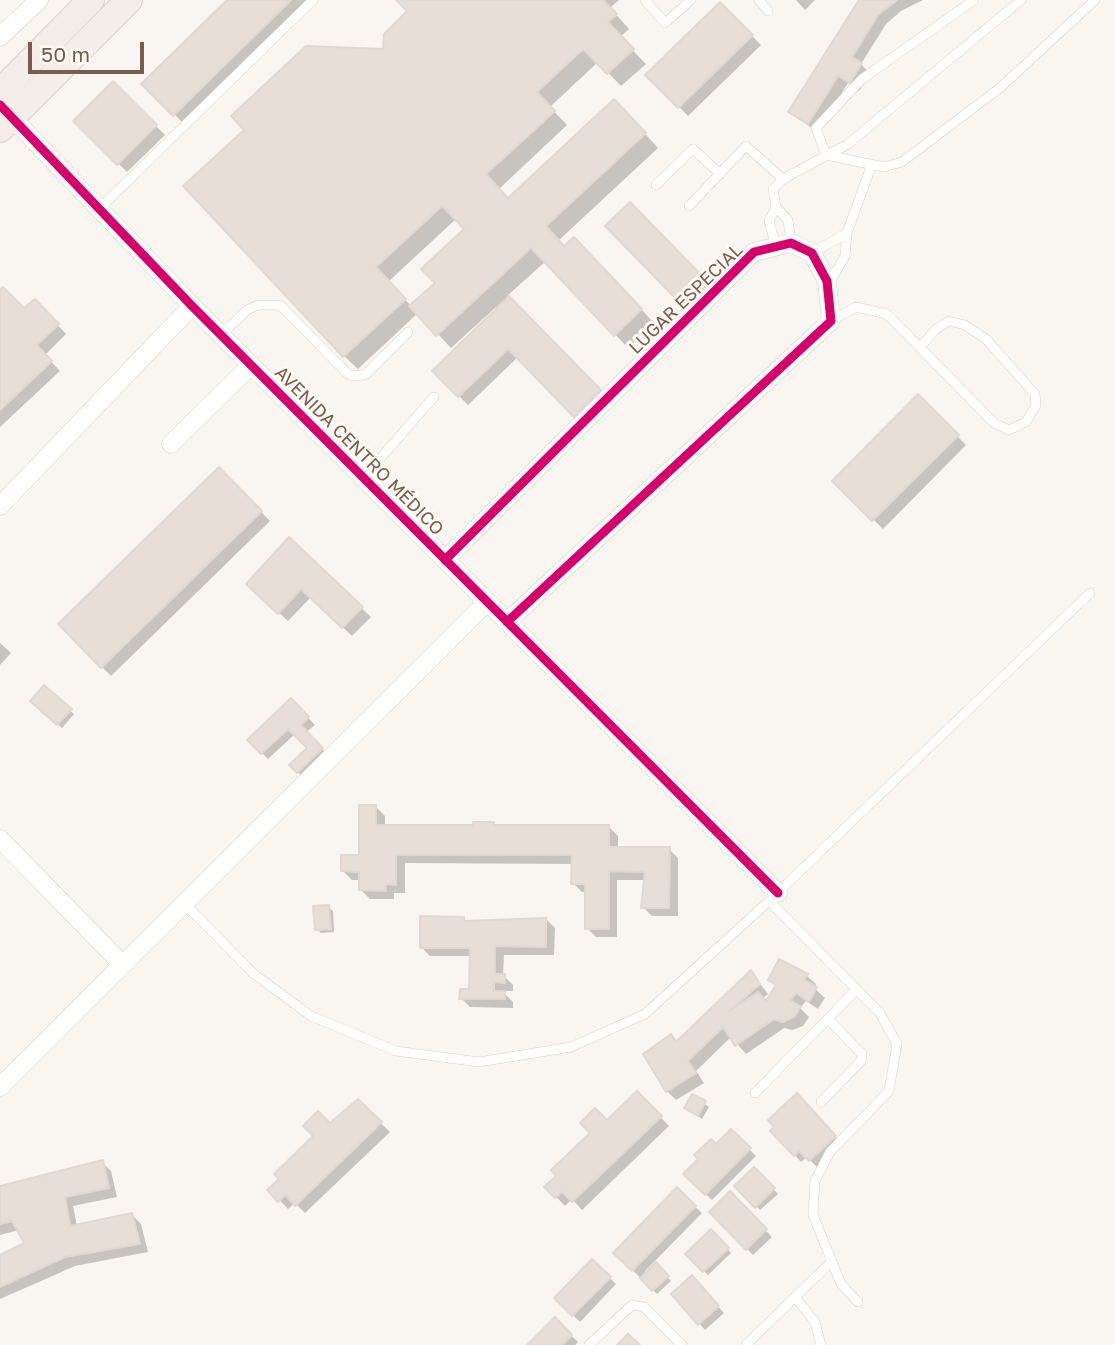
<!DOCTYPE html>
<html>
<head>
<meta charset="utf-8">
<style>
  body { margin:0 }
  #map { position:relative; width:1115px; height:1345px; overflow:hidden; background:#f9f5f0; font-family:"Golos Text",sans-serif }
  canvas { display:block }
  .scale { position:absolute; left:28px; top:42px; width:116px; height:32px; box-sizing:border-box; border:4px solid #7a5c4d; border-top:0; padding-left:9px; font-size:21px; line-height:24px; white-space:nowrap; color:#7a5c4d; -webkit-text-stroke:5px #fffaf3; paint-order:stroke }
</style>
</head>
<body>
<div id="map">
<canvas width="1115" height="1345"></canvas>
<div class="scale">50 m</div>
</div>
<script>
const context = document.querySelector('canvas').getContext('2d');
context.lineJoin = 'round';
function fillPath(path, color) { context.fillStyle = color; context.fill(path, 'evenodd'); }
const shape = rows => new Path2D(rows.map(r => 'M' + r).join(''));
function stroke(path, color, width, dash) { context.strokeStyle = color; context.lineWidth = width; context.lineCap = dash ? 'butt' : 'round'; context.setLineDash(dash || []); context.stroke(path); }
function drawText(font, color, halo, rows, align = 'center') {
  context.font = font + ' "Golos Text",sans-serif'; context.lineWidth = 6; context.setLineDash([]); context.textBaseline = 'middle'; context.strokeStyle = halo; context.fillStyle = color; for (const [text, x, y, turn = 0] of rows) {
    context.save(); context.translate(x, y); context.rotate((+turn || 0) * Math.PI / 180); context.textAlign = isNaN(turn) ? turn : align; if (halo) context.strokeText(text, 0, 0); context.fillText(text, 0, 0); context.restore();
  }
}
const shadow = shape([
  [229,0,309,0,183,123,144,84],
  [399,0,619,0,610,8,629,29,620,37,646,64,621,86,598,62,550,107,567,125,499,189,509,200,628,115,658,148,558,241,565,248,588,252,655,324,628,348,546,261,507,296,609,400,584,424,518,357,468,405,434,371,498,309,496,307,451,348,418,313,358,369,344,356,385,51,410,12],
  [457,218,467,229,437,283,411,306,388,282],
  [796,0,815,0,805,10],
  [861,0,923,0,901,11,886,24,861,64,870,74,859,91,848,83,817,132,790,112],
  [720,4,761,45,688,116,648,75],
  [113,84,165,135,127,172,75,121],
  [630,204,717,293,694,314,608,226],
  [0,292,24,311,35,301,66,334,45,355,60,371,0,427],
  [918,397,966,445,883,529,834,481],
  [219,469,270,521,111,676,60,624],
  [289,540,371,617,352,636,311,597,288,621,248,584],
  [0,643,11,653,0,665],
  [44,687,74,714,62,728,32,701],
  [291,700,315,725,306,732,328,755,304,778,291,765,309,748,295,734,268,759,249,740],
  [376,807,385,816,385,826,494,824,497,827,609,827,618,836,618,849,669,849,678,858,678,916,652,916,643,907,646,880,617,880,617,937,596,937,587,928,587,892,582,892,573,883,573,864,405,863,405,893,394,893,394,899,370,899,361,890,361,880,352,880,343,871,361,857],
  [328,907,333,911,334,932,321,933,317,929],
  [463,918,467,923,546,919,555,928,554,955,504,955,503,975,513,985,513,991,502,991,513,1002,513,1008,470,1007,461,998,471,991,471,956,430,956,421,947],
  [780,961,807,976,816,984,814,988,825,998,818,1009,806,1001,800,1008,809,1017,803,1026,792,1030,784,1028,746,1054,731,1037,696,1071,704,1083,676,1100,667,1091,670,1036,678,1043,751,972,768,994,763,998,767,1003,777,986,771,980],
  [637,1093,669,1126,582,1210,572,1199,565,1206,547,1187],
  [692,1096,709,1107,702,1119,686,1108],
  [797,1096,842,1144,817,1167,807,1157,801,1162,773,1131],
  [358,1101,390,1132,305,1213,295,1203,288,1209,270,1190],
  [731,1131,756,1156,712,1200,685,1174],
  [102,1162,111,1171,117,1197,73,1206,77,1226,132,1215,141,1224,148,1252,75,1266,0,1299,0,1257,26,1244,19,1230,0,1235,0,1188],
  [754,1169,778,1194,760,1210,736,1186],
  [677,1190,702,1213,645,1271,648,1273,656,1265,671,1281,657,1294,615,1253],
  [730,1194,772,1237,753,1255,711,1212],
  [711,1231,731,1253,708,1275,687,1254],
  [592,1261,616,1284,580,1322,556,1298],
  [698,1284,724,1313,705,1330,699,1323],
  [555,1320,578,1342,575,1345,530,1345]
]);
const building = shape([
  [227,0,291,0,173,116,141,84,227,0],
  [396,0,603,0,617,14,608,22,634,49,607,74,583,49,537,92,555,111,486,174,508,198,614,99,646,133,546,226,564,246,574,237,642,309,614,336,531,248,436,336,409,306,435,283,421,269,464,229,442,206,376,267,406,299,343,357,183,186,244,130,231,116,306,46,383,49,384,34,407,11,396,0],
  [859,0,897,0,878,15,852,57,862,63,850,83,838,76,808,124,788,112,859,0],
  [720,2,753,35,678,108,645,75,720,2],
  [113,81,157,125,117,165,73,121,113,81],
  [630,202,709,283,684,307,605,226,630,202],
  [3,287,24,308,35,299,59,324,37,345,52,361,0,410,0,290,3,287],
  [509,296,601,390,574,417,508,349,458,397,432,371,509,296],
  [918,394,959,435,872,521,832,481,918,394],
  [219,467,262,511,101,668,58,624,219,467],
  [289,537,363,607,342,628,301,589,278,614,246,584,289,537],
  [44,685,72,709,57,725,30,701,44,685],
  [291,698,309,717,301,725,323,748,297,773,289,765,307,748,288,729,261,754,247,740,291,698],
  [359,805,376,805,376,825,473,825,473,822,494,822,494,825,609,825,609,847,670,847,669,908,641,908,645,872,609,871,609,929,585,929,585,884,571,884,572,855,396,855,396,885,386,884,386,891,359,890,359,872,341,871,341,855,359,855,359,805],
  [329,905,331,929,315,930,313,906,329,905],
  [420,916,464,917,464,921,546,918,546,947,495,946,495,974,505,974,505,983,494,982,494,991,505,991,505,999,459,999,460,989,469,989,470,948,420,948,420,916],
  [779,959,808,974,804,980,817,987,809,1002,796,993,790,1000,801,1007,794,1017,782,1022,774,1019,735,1046,723,1027,688,1061,696,1073,666,1092,643,1054,671,1034,676,1042,751,970,760,984,728,1012,758,992,766,1001,776,985,768,980,779,959],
  [637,1091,662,1116,572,1202,562,1192,555,1198,544,1187,556,1176,551,1170,590,1133,580,1123,595,1108,607,1120,637,1091],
  [797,1093,836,1136,809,1161,799,1151,794,1156,770,1131,774,1127,768,1120,797,1093],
  [692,1094,706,1101,698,1116,684,1108,692,1094],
  [358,1099,382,1122,295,1206,285,1195,278,1202,267,1190,279,1179,274,1174,313,1136,303,1126,318,1111,330,1123,358,1099],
  [731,1129,751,1148,705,1195,683,1174,698,1159,694,1155,711,1139,716,1144,731,1129],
  [103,1160,109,1188,65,1197,70,1226,132,1213,140,1244,65,1257,0,1287,0,1255,24,1243,12,1221,0,1224,0,1186,103,1160],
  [754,1167,775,1188,755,1208,734,1186,754,1167],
  [677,1187,696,1206,632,1271,613,1253,677,1187],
  [730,1191,767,1229,746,1250,709,1212,730,1191],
  [711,1229,729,1248,703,1272,685,1254,711,1229],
  [592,1259,611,1277,572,1316,554,1298,592,1259],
  [656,1262,669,1276,652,1291,640,1278,656,1262],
  [692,1275,719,1306,698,1325,671,1294,692,1275],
  [555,1317,572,1335,562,1345,527,1345,555,1317],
  [628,1334,640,1345,617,1345,628,1334]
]);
const service = shape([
  [645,0,665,23,691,0],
  [759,0,768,11],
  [974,0,862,79,816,128,826,155,884,167,902,162,1001,87,1095,0],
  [656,185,693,149,720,174],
  [689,206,746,146,783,179],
  [776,207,788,220,791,243],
  [98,210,313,0],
  [776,247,769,221,776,207,773,189,783,179,848,144,1021,0],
  [812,253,847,233],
  [829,283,845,256,847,233,872,164],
  [831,321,856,307,887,314,994,423,1009,430,1026,422,1036,405,1035,394,986,339,965,325,949,321,936,329,921,346],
  [221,335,247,310,258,305,280,305,349,375,356,376,366,374,408,332],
  [363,478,434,397],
  [769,901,880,1013,897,1044,889,1091,830,1152,815,1181,813,1215,841,1284,858,1302],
  [184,903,254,974,311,1016,396,1051,479,1062,571,1047,645,1014,769,901,1090,593],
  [755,1093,857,989],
  [821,1102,861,1061,862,1054,828,1019],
  [795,1297,815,1322,821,1345],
  [589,1345,632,1305,644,1307,682,1345],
  [746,1345,831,1262]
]);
const minor = shape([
  [0,37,39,0],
  [0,105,192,306,778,893],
  [171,444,251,365],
  [0,506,192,306],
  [445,560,754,252,791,243,812,253,827,281,831,321,507,622],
  [0,839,122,964],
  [0,1087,487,602]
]);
const primary = shape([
  [0,92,91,0],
  [0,129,129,0]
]);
const cycleway = shape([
  [0,105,192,306,778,893],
  [445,560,754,252,791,243,812,253,827,281,831,321,507,622]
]);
const streetNames = [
  ["LUGAR ESPECIAL",686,299,-44],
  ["AVENIDA CENTRO MÉDICO",359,451,45]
];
fillPath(shadow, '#0003');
fillPath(building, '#e6ded7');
stroke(building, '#e2d8d2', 2);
stroke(service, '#d7d1cb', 10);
stroke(minor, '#d7d1cb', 19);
stroke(primary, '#dad1cc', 28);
stroke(service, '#fefefd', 9);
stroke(minor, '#fefefd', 18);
stroke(primary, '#f3eee8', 26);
stroke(cycleway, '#d6006c', 9);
drawText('18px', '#7a5c4d', '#fffaf3', streetNames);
</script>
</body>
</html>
